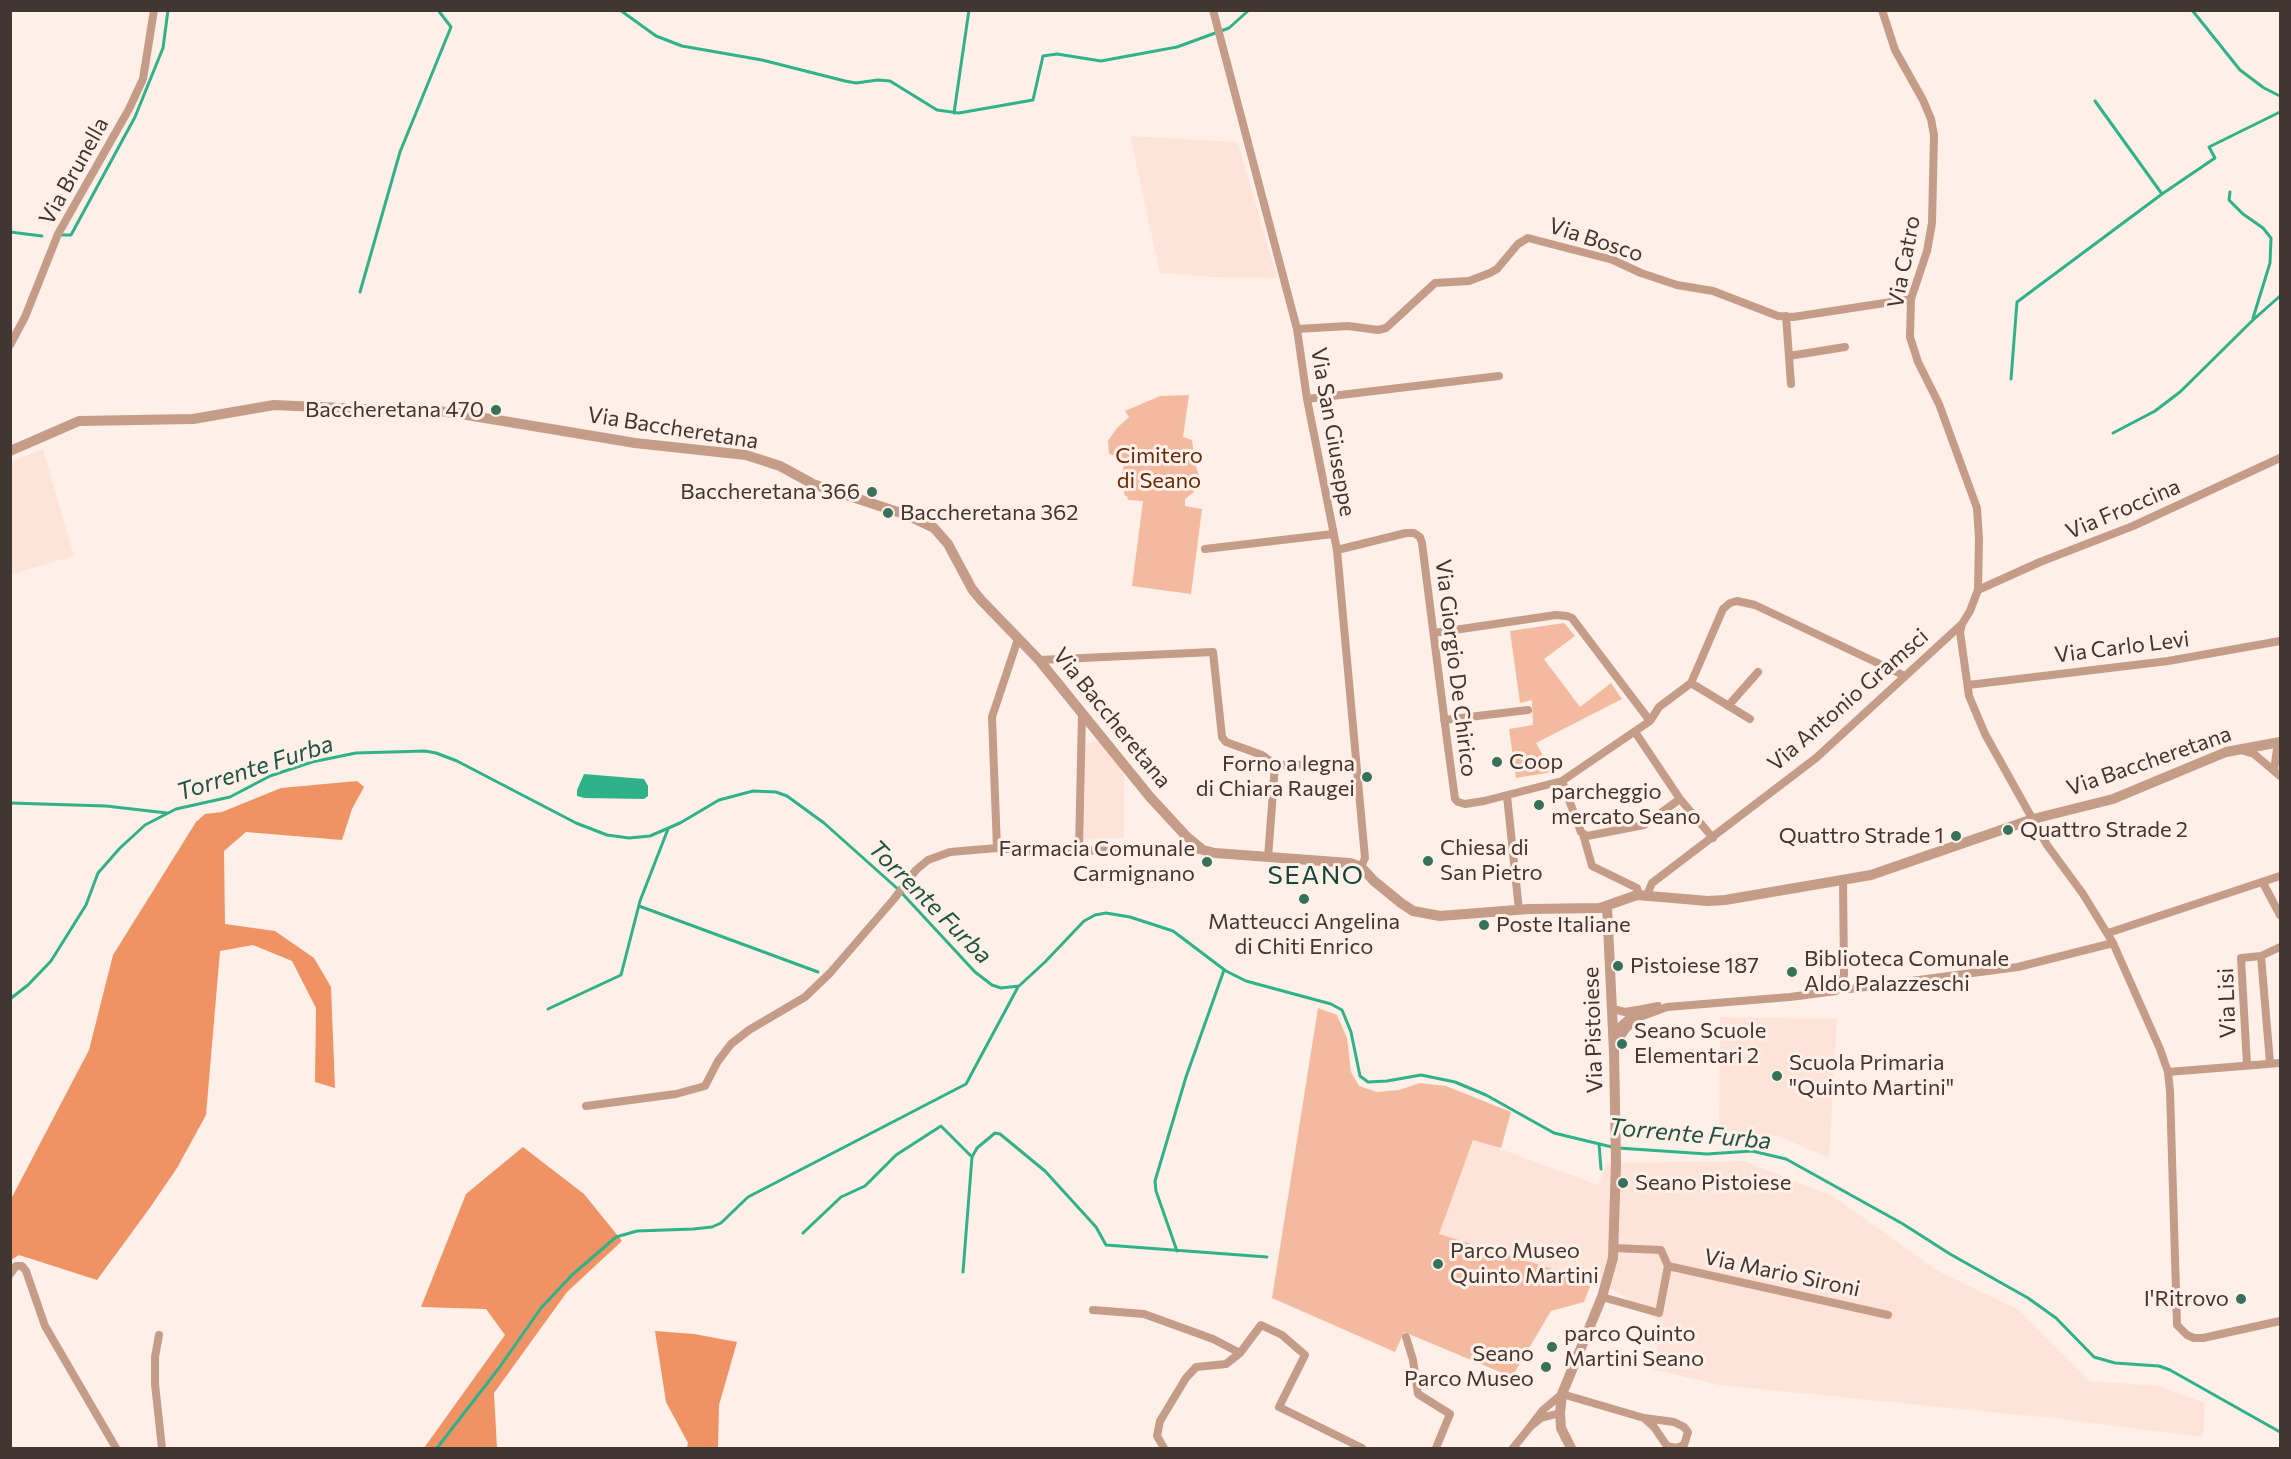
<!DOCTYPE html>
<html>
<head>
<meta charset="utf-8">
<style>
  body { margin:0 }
  #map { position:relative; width:2291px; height:1459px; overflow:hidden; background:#feefe8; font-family:Commissioner,sans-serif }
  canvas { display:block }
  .frame { position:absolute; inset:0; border:12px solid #403632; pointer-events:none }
</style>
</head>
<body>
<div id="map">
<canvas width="2291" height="1459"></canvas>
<div class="frame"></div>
</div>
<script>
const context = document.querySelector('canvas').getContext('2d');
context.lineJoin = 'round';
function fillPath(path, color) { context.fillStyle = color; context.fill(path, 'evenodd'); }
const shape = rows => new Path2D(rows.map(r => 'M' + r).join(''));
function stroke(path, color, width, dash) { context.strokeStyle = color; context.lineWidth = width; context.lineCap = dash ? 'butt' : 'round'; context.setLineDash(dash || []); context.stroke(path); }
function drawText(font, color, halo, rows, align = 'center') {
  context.font = font + ' Commissioner,sans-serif'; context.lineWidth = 6; context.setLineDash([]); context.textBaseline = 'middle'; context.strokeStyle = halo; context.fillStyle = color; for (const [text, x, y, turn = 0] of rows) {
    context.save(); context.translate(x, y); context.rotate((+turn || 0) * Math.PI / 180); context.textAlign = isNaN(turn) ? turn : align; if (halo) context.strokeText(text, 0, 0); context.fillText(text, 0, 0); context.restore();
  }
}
const built = shape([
  [1130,136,1238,142,1277,278,1212,277,1160,273],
  [43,449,74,556,11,574,11,462],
  [1100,741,1124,771,1124,838,1084,839,1085,743],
  [1720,1017,1837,1019,1829,1158,1780,1137,1766,1134,1719,1133],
  [1473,1139,1598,1185,1607,1163,1744,1161,1833,1196,1938,1271,2019,1310,2090,1381,2159,1386,2205,1403,2203,1437,2052,1418,1719,1385,1653,1369,1662,1323,1611,1288,1438,1234]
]);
const green = shape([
  [1189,395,1183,437,1192,440,1195,464,1199,475,1195,491,1185,499,1185,506,1202,509,1191,594,1132,586,1143,501,1128,500,1127,496,1125,496,1121,479,1125,459,1109,454,1108,441,1117,428,1129,417,1125,411,1160,396],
  [1564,623,1575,636,1544,659,1580,707,1611,683,1622,699,1536,743,1552,772,1516,778,1509,729,1533,725,1532,700,1520,703,1510,631],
  [1318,1008,1337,1015,1347,1038,1351,1072,1359,1086,1377,1092,1399,1090,1420,1083,1446,1086,1511,1112,1501,1148,1473,1140,1439,1234,1592,1281,1584,1302,1551,1311,1512,1377,1404,1332,1395,1352,1272,1298]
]);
const forest = shape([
  [357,781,364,787,352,809,342,840,246,832,224,851,225,924,275,931,314,958,331,987,335,1088,315,1082,316,1008,292,961,253,945,220,951,206,1115,177,1168,149,1209,97,1280,19,1255,11,1260,11,1199,89,1050,113,955,196,822,205,814,222,812,281,788],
  [523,1147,584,1194,622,1241,567,1292,494,1393,497,1448,424,1448,505,1335,486,1309,421,1307,466,1194],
  [655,1331,694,1334,737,1342,719,1405,718,1448,687,1448,688,1443,666,1402]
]);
const water = shape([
  [584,774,644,779,648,786,648,796,644,799,584,798,577,796,577,790]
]);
const stream = shape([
  [620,10,656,36,682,46,762,60,845,81,856,83,878,80,890,81,937,110,959,113,1033,100,1043,56,1057,54,1101,61,1177,47,1229,28,1249,10],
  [2192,10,2240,70,2264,88,2280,96],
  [2095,101,2162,194],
  [954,113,969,10],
  [2230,192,2229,200,2243,214,2263,228,2271,238,2270,263,2253,318],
  [10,232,42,236],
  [60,235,71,235,135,117,163,48,168,10],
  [360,292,400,152,451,27,438,10],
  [2011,379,2017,302,2162,194,2215,158,2209,147,2280,112],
  [2113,433,2155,411,2180,392,2253,320,2280,296],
  [10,803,106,806,167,813],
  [639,906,818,972],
  [10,999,28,985,51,961,86,905,98,873,120,848,145,825,176,809,230,797,270,776,312,762,356,753,425,751,436,753,457,761,576,823,607,835,629,838,650,836,680,823,719,800,753,791,776,792,787,796,824,823,899,890,975,972,992,985,1001,988,1019,986,1045,962,1084,921,1095,915,1106,913,1130,917,1173,931,1226,971,1246,981,1331,1004,1342,1010,1351,1032,1360,1076,1368,1082,1387,1081,1421,1075,1455,1082,1486,1095,1554,1133,1612,1147],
  [548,1009,621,975,640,901,668,829],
  [1599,1144,1601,1169],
  [1618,1148,1707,1154,1752,1151,1786,1159,1903,1224,1950,1254,2028,1298,2056,1318,2094,1357,2115,1363,2159,1366,2170,1370,2280,1432],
  [803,1233,841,1197,865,1186,896,1155,941,1126,972,1157],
  [1177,1251,1156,1191,1155,1181,1186,1077,1224,970],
  [963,1272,972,1157,977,1148,995,1133,1000,1134,1045,1171,1096,1227,1106,1245,1267,1257],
  [437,1448,499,1368,541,1308,572,1275,616,1237,637,1231,693,1229,712,1227,721,1223,748,1197,966,1084,1018,987]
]);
const minor = shape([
  [1213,10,1297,329,1307,399,1337,550,1365,858,1361,867],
  [1786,316,1791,384],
  [1297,329,1348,326,1378,330,1386,328,1435,283,1469,281,1490,273,1497,269,1518,244,1528,238,1613,260,1641,273,1677,285,1713,291,1778,316,1793,317,1911,299],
  [10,345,25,317,58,234,129,109,143,79,154,10],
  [1789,356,1845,347],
  [1307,399,1499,376],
  [1205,549,1333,534],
  [1337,550,1406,533,1414,533,1420,537,1422,543,1446,732,1455,799,1458,802,1465,804,1484,801,1562,781,1650,721,1572,618,1567,616,1556,615,1434,633],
  [1978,590,2040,562,2133,526,2280,458],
  [1962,624,1960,632,1969,696,1985,734,2047,845,2083,894,2113,943,2160,1049,2168,1072,2170,1091,2177,1325,2187,1335,2194,1338,2203,1338,2280,1321],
  [1039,660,1213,652,1222,737,1226,742,1262,755,1275,765,1268,858],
  [1691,683,1750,719],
  [1968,685,2168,661,2280,641],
  [1728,706,1758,672],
  [1444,720,1528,710],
  [1650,721,1659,707,1691,683,1723,609,1730,603,1737,601,1755,605,1905,676],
  [1635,732,1680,799,1713,838],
  [2241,750,2254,754,2280,776],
  [1275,765,1356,764],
  [2274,770,2278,742],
  [1562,781,1581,832,1587,836,1644,825,1680,799],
  [1507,796,1519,910],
  [1583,834,1592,866,1637,888,1639,895],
  [997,848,992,717,1018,639],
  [1079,851,1082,713],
  [2263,883,2280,915],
  [1647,895,1652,883,1816,758,1962,624,1970,611,1978,590,1979,539,1977,508,1939,404,1918,362,1910,337,1911,299,1927,251,1932,223,1934,135,1931,119,1923,100,1895,50,1882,10],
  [2108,933,2280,876],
  [2261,956,2270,1063],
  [1839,988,1850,989,2018,967,2113,943],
  [1613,1009,1625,1012,1637,1010],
  [1614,1032,1638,1010,1658,1006],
  [1614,1046,1627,1028,1640,1017,1667,1007,1790,997,1836,991,1841,985,1844,975,1843,880],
  [2247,1065,2241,958,2261,956,2280,947],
  [2168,1072,2280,1063],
  [586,1106,676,1094,705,1086,718,1061,731,1044,749,1030,805,997,830,973,894,899,916,870,928,860,950,852,997,848,1035,851,1203,850],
  [1614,1248,1661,1250,1668,1266],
  [10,1274,16,1266,22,1266,26,1271,45,1326,116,1448],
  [1602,1297,1659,1313,1668,1266,1888,1315],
  [1093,1310,1144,1314,1213,1339,1240,1353,1261,1325,1282,1335,1305,1355,1279,1407,1362,1448],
  [159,1335,155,1357,155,1384,162,1448],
  [1406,1337,1413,1360,1418,1394,1450,1414,1436,1448],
  [1530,1427,1543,1410,1562,1394,1644,1418,1674,1422,1684,1427,1688,1432,1684,1445,1676,1448,1667,1446,1654,1427,1644,1418],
  [1164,1448,1157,1436,1160,1421,1186,1378,1196,1367,1226,1364,1240,1353],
  [1513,1448,1530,1427,1541,1418,1560,1413]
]);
const tertiary = shape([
  [10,451,79,421,193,419,274,405,386,410,419,409,455,413,635,443,746,455,780,466,813,484,907,515,934,528,948,544,972,589,981,600,1039,660,1150,797,1186,836,1203,850,1215,853,1350,863,1361,867,1374,881,1401,903,1413,911,1440,916,1529,909,1600,908,1637,895,1708,901,1725,900,1871,875,2033,819,2113,799,2226,752,2280,742],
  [1571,1448,1561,1428,1560,1413,1562,1394,1602,1297,1613,1258,1616,1162,1614,1052,1607,906]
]);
const markers = [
  [496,410,6,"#36715b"],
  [872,492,6,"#36715b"],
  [888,513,6,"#36715b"],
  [1497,762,6,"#36715b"],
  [1367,777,6,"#36715b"],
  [1539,805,6,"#36715b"],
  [2008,830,6,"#36715b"],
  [1956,836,6,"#36715b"],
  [1428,861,6,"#36715b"],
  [1207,862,6,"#36715b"],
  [1304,899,6,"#36715b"],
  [1484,925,6,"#36715b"],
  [1618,966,6,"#36715b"],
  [1792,972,6,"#36715b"],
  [1622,1044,6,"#36715b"],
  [1777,1076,6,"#36715b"],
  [1623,1183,6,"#36715b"],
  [1438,1264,6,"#36715b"],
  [2241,1299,6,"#36715b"],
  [1552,1347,6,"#36715b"],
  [1546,1367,6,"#36715b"]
];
const streetNames = [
  ["Via Brunella",74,171,-61],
  ["Via Bosco",1596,240,18],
  ["Via Catro",1904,262,-79],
  ["Via Baccheretana",673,428,9],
  ["Via San Giuseppe",1333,432,80],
  ["Via Froccina",2123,509,-23],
  ["Via Carlo Levi",2122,647,-7],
  ["Via Giorgio De Chirico",1456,668,83],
  ["Via Antonio Gramsci",1848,700,-41],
  ["Via Baccheretana",1112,718,51],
  ["Via Baccheretana",2149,761,-19],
  ["Via Lisi",2227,1003,-92],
  ["Via Pistoiese",1593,1030,-92],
  ["Via Mario Sironi",1782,1273,12]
];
const poiNames = [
  ["Baccheretana 470",484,410,"right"],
  ["Baccheretana 366",860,492,"right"],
  ["Baccheretana 362",900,513],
  ["Coop",1509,762],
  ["Forno a legna",1355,764,"right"],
  ["di Chiara Raugei",1355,789,"right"],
  ["parcheggio",1551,792],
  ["mercato Seano",1551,817],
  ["Quattro Strade 2",2020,830],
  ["Quattro Strade 1",1944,836,"right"],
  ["Chiesa di",1440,848],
  ["San Pietro",1440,873],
  ["Farmacia Comunale",1195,849,"right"],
  ["Carmignano",1195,874,"right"],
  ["Matteucci Angelina",1304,922,"center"],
  ["di Chiti Enrico",1304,947,"center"],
  ["Poste Italiane",1496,925],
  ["Biblioteca Comunale",1804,959],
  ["Aldo Palazzeschi",1804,984],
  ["Pistoiese 187",1630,966],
  ["Seano Scuole",1634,1031],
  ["Elementari 2",1634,1056],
  ["Scuola Primaria",1789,1063],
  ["\"Quinto Martini\"",1789,1088],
  ["Seano Pistoiese",1635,1183],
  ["Parco Museo",1450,1251],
  ["Quinto Martini",1450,1276],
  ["I'Ritrovo",2229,1299,"right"],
  ["parco Quinto",1564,1334],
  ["Martini Seano",1564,1359],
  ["Seano",1534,1354,"right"],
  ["Parco Museo",1534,1379,"right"]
];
const parkNames = [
  ["Cimitero",1159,456],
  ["di Seano",1159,481]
];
const waterNames = [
  ["Torrente Furba",255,768,-18],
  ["Torrente Furba",930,902,45],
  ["Torrente Furba",1690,1134,5]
];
const quarterNames = [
  ["SEANO",1316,875]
];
fillPath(built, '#fee4d8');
fillPath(green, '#f4ba9f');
fillPath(forest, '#ef9365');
fillPath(water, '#2fb289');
stroke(stream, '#2fb289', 3);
stroke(minor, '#c59c88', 8);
stroke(tertiary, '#c59c88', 10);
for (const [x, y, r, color] of markers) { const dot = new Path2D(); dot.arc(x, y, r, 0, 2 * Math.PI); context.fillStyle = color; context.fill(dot); stroke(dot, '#feefe8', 2); }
drawText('22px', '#403632', '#feefe8', streetNames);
drawText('22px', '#403632', '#feefe8', poiNames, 'left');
drawText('22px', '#652b09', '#feefe8', parkNames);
drawText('italic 24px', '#205341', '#feefe8', waterNames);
context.letterSpacing = '1.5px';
drawText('26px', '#164636', '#feefe8', quarterNames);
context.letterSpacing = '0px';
</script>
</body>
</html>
